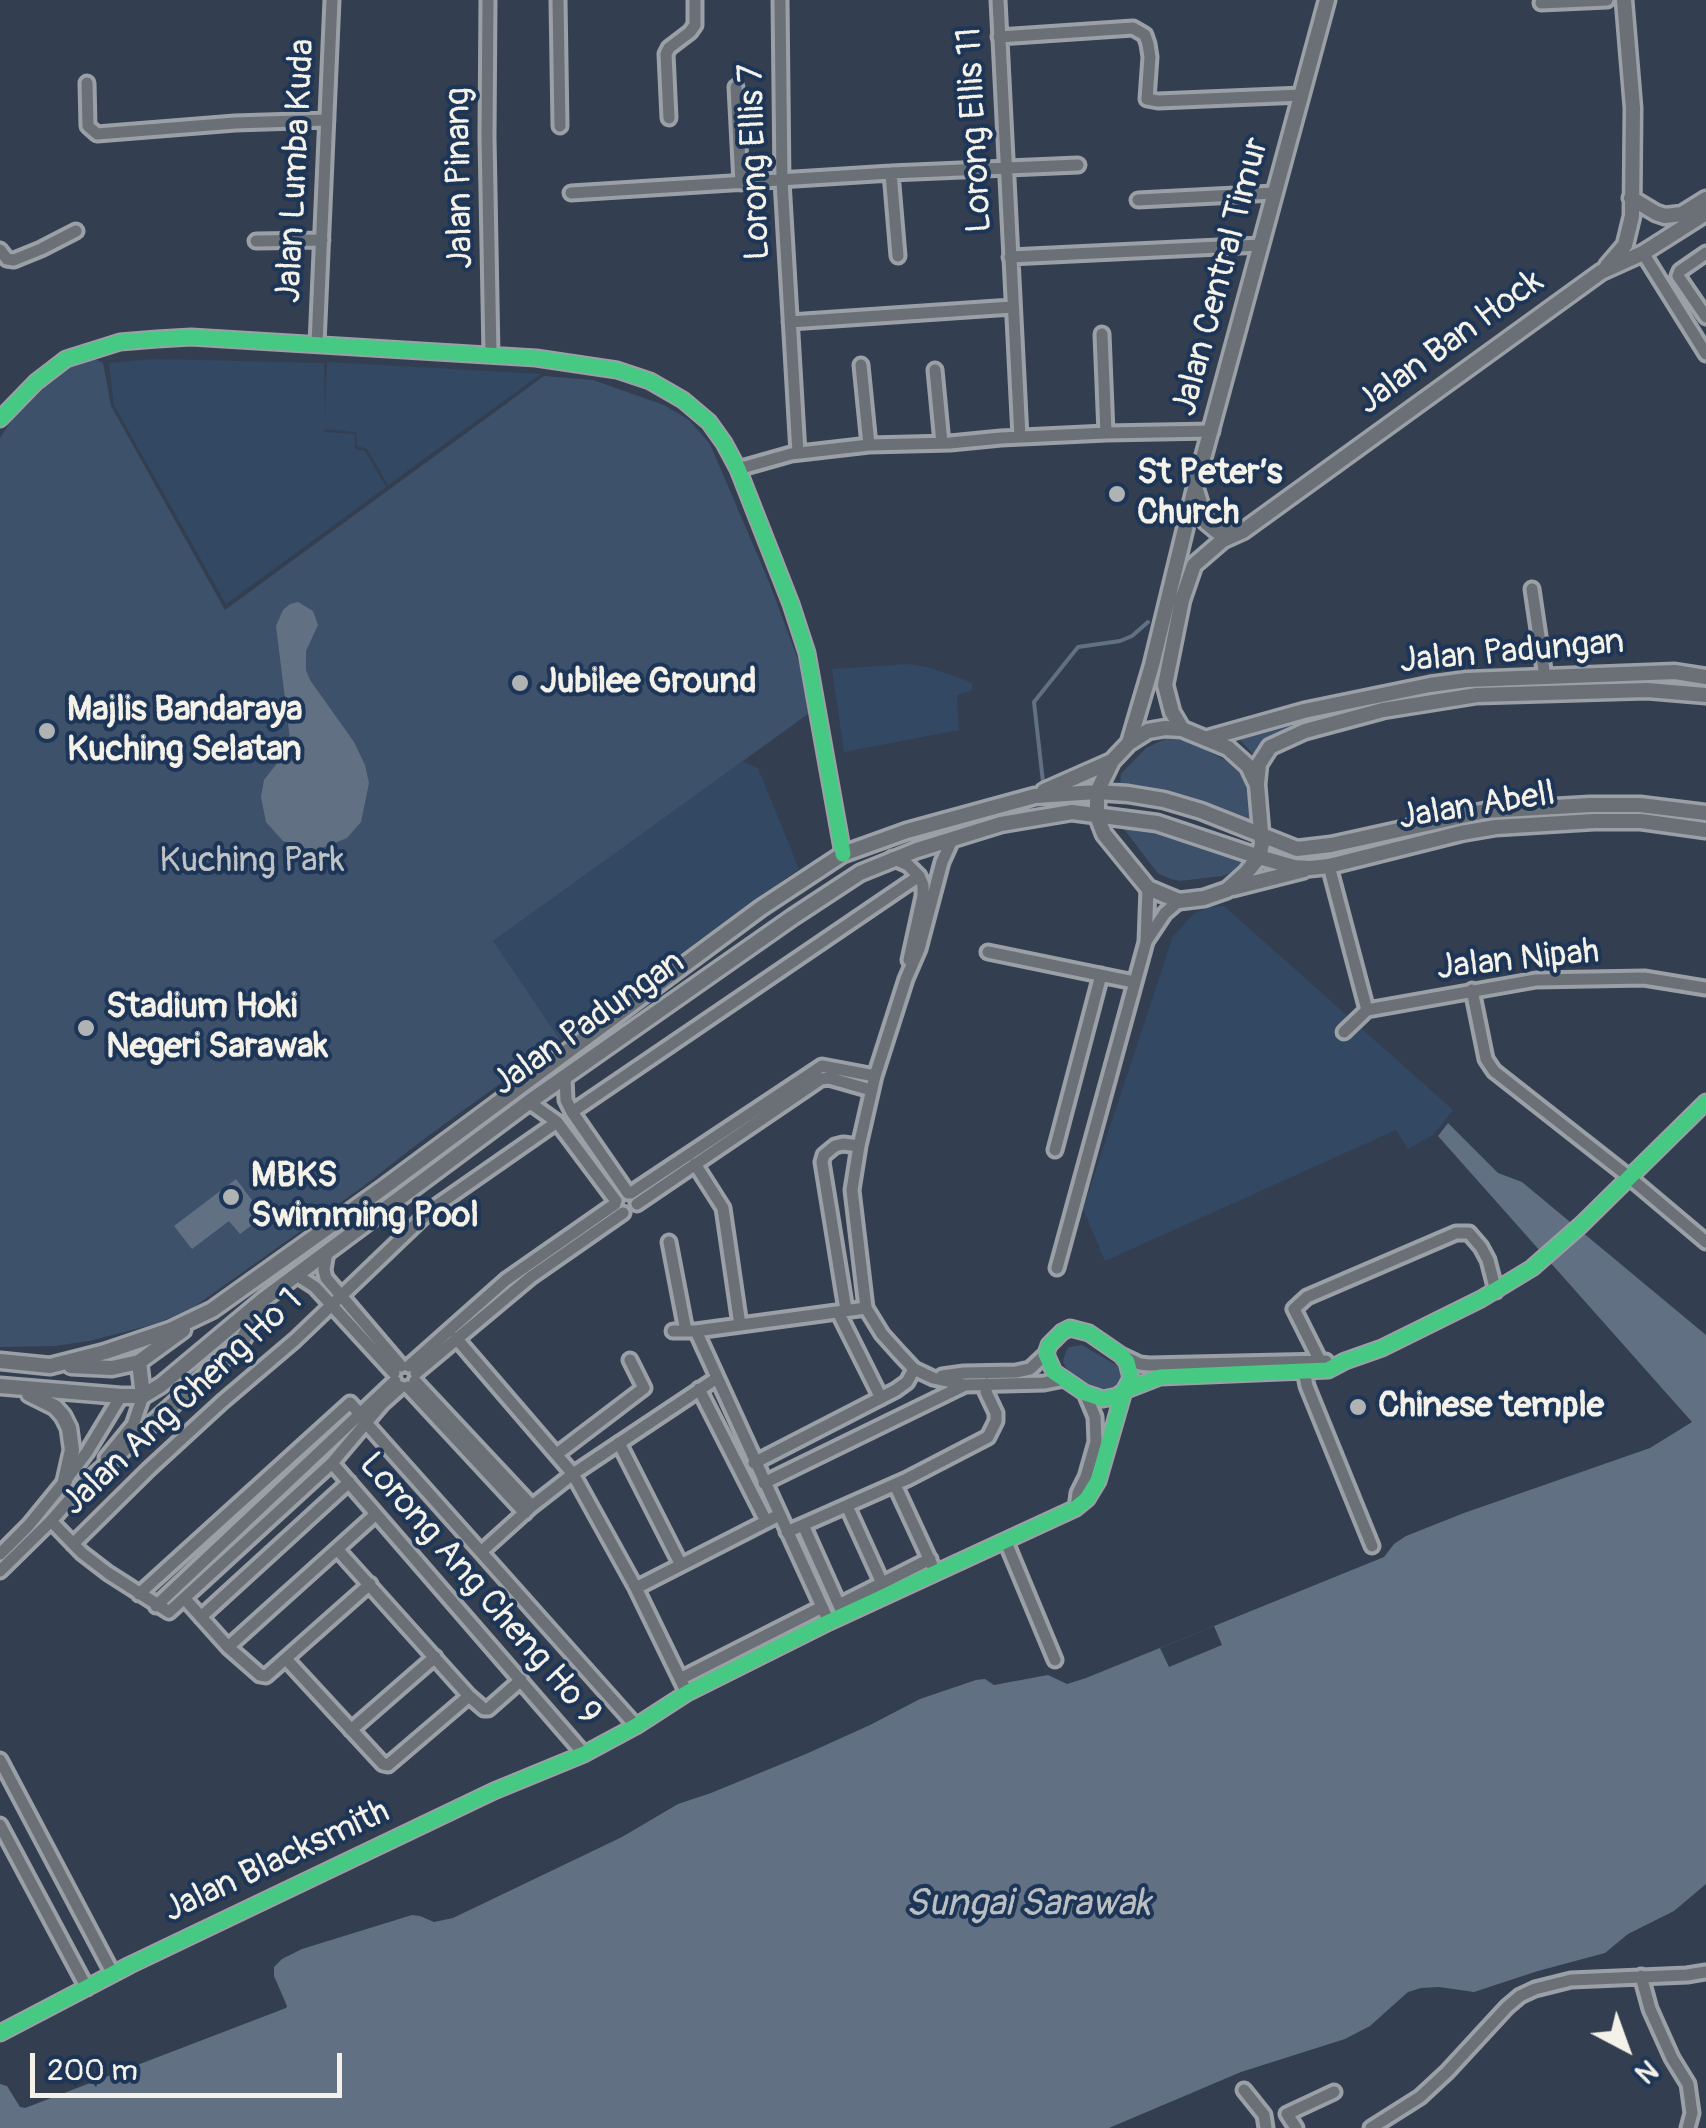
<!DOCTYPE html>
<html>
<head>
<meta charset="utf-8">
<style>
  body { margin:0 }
  #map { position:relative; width:1706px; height:2128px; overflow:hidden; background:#333f50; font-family:Pangolin,sans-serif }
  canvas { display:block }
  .north { position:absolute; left:1576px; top:1998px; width:100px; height:100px; -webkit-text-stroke:8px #1d3557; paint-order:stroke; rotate:139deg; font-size:28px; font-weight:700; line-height:40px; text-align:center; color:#f4f1e8 }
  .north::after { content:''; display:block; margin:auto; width:35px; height:45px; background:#f4f1e8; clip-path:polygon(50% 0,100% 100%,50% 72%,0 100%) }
  .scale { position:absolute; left:30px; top:2053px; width:312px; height:45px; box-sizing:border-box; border:5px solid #f4f1e8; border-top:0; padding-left:12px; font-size:30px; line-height:35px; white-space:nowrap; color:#f4f1e8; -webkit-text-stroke:8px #1d3557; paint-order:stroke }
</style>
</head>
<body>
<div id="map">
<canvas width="1706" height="2128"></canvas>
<div class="north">N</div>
<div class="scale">200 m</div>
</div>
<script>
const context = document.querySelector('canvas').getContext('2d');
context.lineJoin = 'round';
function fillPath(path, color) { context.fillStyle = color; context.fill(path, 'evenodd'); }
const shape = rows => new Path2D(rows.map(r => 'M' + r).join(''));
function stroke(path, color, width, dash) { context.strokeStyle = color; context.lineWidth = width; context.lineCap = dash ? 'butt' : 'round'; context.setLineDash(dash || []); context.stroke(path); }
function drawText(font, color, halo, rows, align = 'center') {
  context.font = font + ' Pangolin,sans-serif'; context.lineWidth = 8; context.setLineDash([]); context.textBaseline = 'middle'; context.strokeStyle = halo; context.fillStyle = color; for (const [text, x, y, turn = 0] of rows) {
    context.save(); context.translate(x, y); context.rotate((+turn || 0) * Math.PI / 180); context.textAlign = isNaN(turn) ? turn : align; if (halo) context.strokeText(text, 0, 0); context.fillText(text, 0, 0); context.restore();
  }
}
const built = shape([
  [154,359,324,363,325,416,327,362,541,374,388,485,367,449,357,446,356,432,324,429,325,432,355,434,355,449,365,451,386,487,226,604,114,405,109,363],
  [909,664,931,668,973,683,971,691,957,695,959,730,844,752,832,669],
  [742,761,758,768,799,869,560,1040,491,940],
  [1224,906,1453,1110,1433,1135,1408,1149,1396,1130,1105,1261,1083,1209,1173,936,1194,914,1208,907]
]);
const green = shape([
  [95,359,103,363,111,406,225,610,544,376,593,380,664,405,689,420,710,444,769,582,803,673,808,714,493,941,560,1040,420,1142,361,1188,191,1309,155,1324,89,1341,55,1346,0,1347,0,438,15,415,49,380,77,360],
  [1313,715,1315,719,1286,730,1275,737,1267,745,1258,759,1241,741,1230,736],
  [1167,738,1179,738,1197,745,1241,769,1249,787,1255,825,1189,797,1162,790,1120,785,1121,774,1146,748],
  [1117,820,1162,826,1246,860,1238,870,1222,876,1180,881,1171,879,1159,874,1149,862],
  [1082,1345,1121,1368,1124,1382,1118,1391,1105,1393,1072,1374,1066,1368,1063,1361,1066,1351,1069,1347]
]);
const water = shape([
  [298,602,313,611,318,625,306,651,306,670,310,680,354,742,365,765,369,783,361,822,347,838,315,851,283,841,266,822,261,797,264,780,288,749,290,739,276,626,283,610,290,604],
  [1448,1123,1498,1173,1522,1182,1706,1335,1706,1884,1674,1911,1628,1934,1605,1953,1538,1971,1474,1992,1439,1987,1421,1988,1408,1992,1370,2026,1345,2039,1241,2072,1109,2128,0,2128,0,2084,7,2086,20,2107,25,2108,286,2008,287,2006,274,1976,274,1967,282,1959,302,1949,412,1915,420,1916,434,1922,453,1918,622,1837,678,1804,711,1793,806,1754,870,1725,920,1699,976,1680,985,1679,994,1685,1048,1675,1067,1684,1086,1678,1384,1557,1394,1544,1406,1536,1464,1513,1650,1448,1692,1422,1438,1136],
  [236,1179,264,1216,240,1234,229,1221,192,1249,174,1226]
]);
const pier = shape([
  [1214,1626,1222,1645,1169,1667,1160,1648]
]);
const stream = shape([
  [1043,782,1034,702,1078,647,1120,641,1132,636,1148,622]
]);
const minor = shape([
  [488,0,487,137,491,355],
  [558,0,560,126],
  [780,0,782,181,798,453],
  [998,0,1020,437],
  [1541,3,1607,0],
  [999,37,1133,28,1145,35,1148,44,1150,57,1147,99,1158,101,1302,95],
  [87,83,88,126,97,134,235,123,327,120],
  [736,87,741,183],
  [669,118,666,54,669,48,690,32,695,25,695,0],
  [891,173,898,256],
  [571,193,891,173,1078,165],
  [1138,200,1274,193],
  [256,241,322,240],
  [0,250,7,259,14,260,41,249,76,231],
  [1643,253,1706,354],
  [1706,253,1680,271,1678,276,1706,317],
  [1010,257,1261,245],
  [790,322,1012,307],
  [1102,334,1106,433],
  [317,344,332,0],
  [861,365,869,445],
  [935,370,942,443],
  [0,419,36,382,66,359,120,342,157,339,191,337,536,358,617,370,650,381,683,400,709,422,724,443,738,469,791,604,807,653,843,854],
  [738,469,791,454,869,445,950,443,1001,438,1106,433,1212,431],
  [1532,589,1545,677],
  [952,840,942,862,919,949,906,979,875,1076,859,1146,852,1190,866,1308,882,1334,899,1353,914,1369,933,1378,965,1385,1044,1383,1064,1379],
  [892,858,908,865,919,876,923,885,923,896,909,960],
  [1329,866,1367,1010],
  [1147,940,1165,913,1179,901],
  [988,952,1134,982],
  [1472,990,1486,1059,1494,1071,1629,1177,1706,1242],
  [1344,1032,1367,1010,1536,980,1644,978,1706,988],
  [565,1078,566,1100,572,1112,628,1193],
  [529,1102,557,1122,616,1201],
  [572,1112,919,876],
  [1055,1150,1101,975],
  [695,1164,723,1208,740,1325],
  [631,1193,822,1066,875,1076],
  [637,1204,821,1079,829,1078,871,1090],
  [669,1242,686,1331],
  [327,1252,324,1270,326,1278,401,1366],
  [1057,1268,1146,942,1148,888],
  [298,1276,315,1287,394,1373],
  [846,1310,822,1162,824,1155,835,1146,843,1144,859,1146],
  [838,1312,881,1398],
  [673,1331,696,1331,866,1308],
  [696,1331,829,1622],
  [456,1338,573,1474,636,1588,687,1693],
  [1121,1355,1140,1364,1149,1365,1326,1361],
  [1320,1361,1294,1309,1307,1297,1456,1233,1469,1233,1481,1247,1488,1260,1496,1291],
  [409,1366,506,1280,615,1204],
  [1304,1371,1307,1386,1372,1546],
  [416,1373,531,1277,623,1213],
  [942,1376,964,1373,1016,1372,1030,1369,1046,1354],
  [415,1381,532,1506],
  [408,1387,525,1513],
  [699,1389,766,1521],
  [366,1423,636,1726],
  [619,1443,681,1565],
  [557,1454,644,1388,630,1360],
  [106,1458,133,1425,143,1396],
  [332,1463,584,1754],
  [754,1463,896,1390,907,1382,914,1369],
  [764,1483,965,1385],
  [895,1485,932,1565],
  [847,1506,882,1583],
  [1076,1508,1078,1493,1086,1477,1096,1442,1095,1417,1085,1393],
  [51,1521,82,1553,108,1573,169,1612,332,1463,382,1404,401,1387],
  [803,1525,842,1612],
  [787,1532,907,1479,988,1437,996,1421,996,1413,986,1392,987,1384],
  [1006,1542,1055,1660],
  [73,1544,149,1469,222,1402,295,1340,432,1209,557,1122],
  [337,1549,469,1696,484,1709,488,1709,521,1680],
  [481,1552,532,1506,573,1474,717,1378],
  [0,1554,29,1525,65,1481,87,1452,121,1396],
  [0,1571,51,1521,87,1480],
  [636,1588,779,1515],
  [139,1594,350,1403,360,1414],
  [185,1599,228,1647,260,1675,266,1676,370,1584],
  [839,1605,930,1559],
  [156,1606,395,1381],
  [201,1617,349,1482],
  [228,1647,376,1514],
  [286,1659,383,1764,388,1765,469,1696],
  [680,1679,822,1607],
  [351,1730,435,1657],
  [0,1760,113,1974],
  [0,1825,87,1988],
  [1641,1976,1650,2009,1672,2058,1688,2084,1692,2113,1688,2128],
  [0,2033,130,1965,494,1791,584,1754,636,1726,687,1693,829,1622,1076,1508,1087,1499,1098,1481,1124,1391,1131,1378,1127,1362,1121,1355,1089,1333,1070,1328,1062,1332,1049,1345,1046,1354,1054,1372,1085,1393,1103,1399,1117,1396,1124,1391,1160,1377,1328,1370,1345,1361,1382,1348,1481,1299,1532,1268,1581,1225,1706,1102],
  [1244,2090,1264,2115,1266,2128],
  [1296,2128,1287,2114,1334,2092],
  [1371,2128,1420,2097,1447,2072,1507,2007,1520,1996,1535,1989,1571,1980,1687,1975,1706,1972]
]);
const major = shape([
  [1631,198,1656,213,1665,216,1682,214,1706,199],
  [1607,266,1625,245,1632,216,1633,108,1624,0],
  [1196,490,1206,522,1218,532,1232,533],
  [1165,728,1182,729,1228,748,1248,766,1257,785,1262,844,1259,857,1246,873,1227,890,1204,898,1179,901,1148,888,1104,834,1097,816,1097,792,1112,761,1129,743,1148,731,1165,728],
  [1182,729,1172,712,1165,685,1182,600,1194,565,1223,540,1243,531,1601,272,1643,253,1706,213],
  [1208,738,1304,711,1430,685,1467,680,1675,672,1706,677],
  [1129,743,1152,665,1195,488,1327,0],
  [1257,784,1259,764,1270,747,1305,731,1383,710,1477,695,1647,690,1706,695],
  [1044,791,1112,761],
  [1233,888,1304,870],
  [0,1361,50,1366,105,1352,170,1330,212,1310,383,1188,761,908,843,854,907,831,1035,796,1097,792,1128,794,1164,800,1201,811,1297,849,1331,845,1485,811,1590,805,1640,805,1706,813],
  [139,1362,143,1396],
  [71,1366,112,1368,139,1362,183,1330],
  [0,1386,121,1396,143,1396,161,1385,264,1299,529,1102,793,917,860,873,917,850,1001,824,1072,812,1157,823,1259,857,1294,867,1310,868,1329,866,1461,833,1496,827,1594,821,1641,821,1706,830],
  [29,1394,55,1407,63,1416,69,1428,72,1450,65,1481],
  [82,1487,241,1343,259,1309]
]);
const cycleway = shape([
  [0,419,36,382,66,359,120,342,157,339,191,337,536,358,617,370,650,381,683,400,709,422,724,443,738,469,791,604,807,653,843,854],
  [0,2033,130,1965,494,1791,584,1754,636,1726,687,1693,829,1622,1076,1508,1087,1499,1098,1481,1124,1391,1131,1378,1127,1362,1121,1355,1089,1333,1070,1328,1062,1332,1049,1345,1046,1354,1054,1372,1085,1393,1103,1399,1117,1396,1124,1391,1160,1377,1328,1370,1345,1361,1382,1348,1481,1299,1532,1268,1581,1225,1706,1102]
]);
const markers = [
  [1117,494,10,"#b0b3b3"],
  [520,683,10,"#b0b3b3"],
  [47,731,10,"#b0b3b3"],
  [86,1028,10,"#b0b3b3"],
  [231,1197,10,"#b0b3b3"],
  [1358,1407,10,"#b0b3b3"]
];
const streetNames = [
  ["Lorong Ellis 11",976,130,-93],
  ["Lorong Ellis 7",756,162,-92],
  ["Jalan Lumba Kuda",297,171,-87],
  ["Jalan Pinang",461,178,-91],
  ["Jalan Central Timur",1222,277,-75],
  ["Jalan Ban Hock",1451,343,-36],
  ["Jalan Padungan",1512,653,-5],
  ["Jalan Abell",1477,807,-9],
  ["Jalan Nipah",1518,961,-6],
  ["Jalan Padungan",589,1024,-35],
  ["Jalan Ang Cheng Ho 1",183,1403,-43],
  ["Lorong Ang Cheng Ho 9",479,1590,49],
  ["Jalan Blacksmith",277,1862,-25]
];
const poiNames = [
  ["St Peter’s",1137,474],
  ["Church",1137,514],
  ["Jubilee Ground",540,683],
  ["Majlis Bandaraya",67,711],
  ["Kuching Selatan",67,751],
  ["Stadium Hoki",106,1008],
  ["Negeri Sarawak",106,1048],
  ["MBKS",251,1177],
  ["Swimming Pool",251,1217],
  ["Chinese temple",1378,1407]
];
const parkNames = [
  ["Kuching Park",252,862]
];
const waterNames = [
  ["Sungai Sarawak",1028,1905]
];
fillPath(built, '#334863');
fillPath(green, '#3e516b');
fillPath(water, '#627083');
fillPath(pier, '#333f50');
stroke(stream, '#627083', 4);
stroke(minor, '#9ba0a6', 19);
stroke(major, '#9ba0a6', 21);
stroke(minor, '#6b7077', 11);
stroke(major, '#6b7077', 14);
stroke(cycleway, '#46c982', 15);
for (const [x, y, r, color] of markers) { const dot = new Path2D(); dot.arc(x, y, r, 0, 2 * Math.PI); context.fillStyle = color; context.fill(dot); stroke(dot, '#1d3557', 4); }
drawText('35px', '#f4f1e8', '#1d3557', streetNames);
drawText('bold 35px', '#f4f1e8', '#1d3557', poiNames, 'left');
drawText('35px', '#bec2c4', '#1d3557', parkNames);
drawText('italic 38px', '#bcbfc2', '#1d3557', waterNames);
</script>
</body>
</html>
